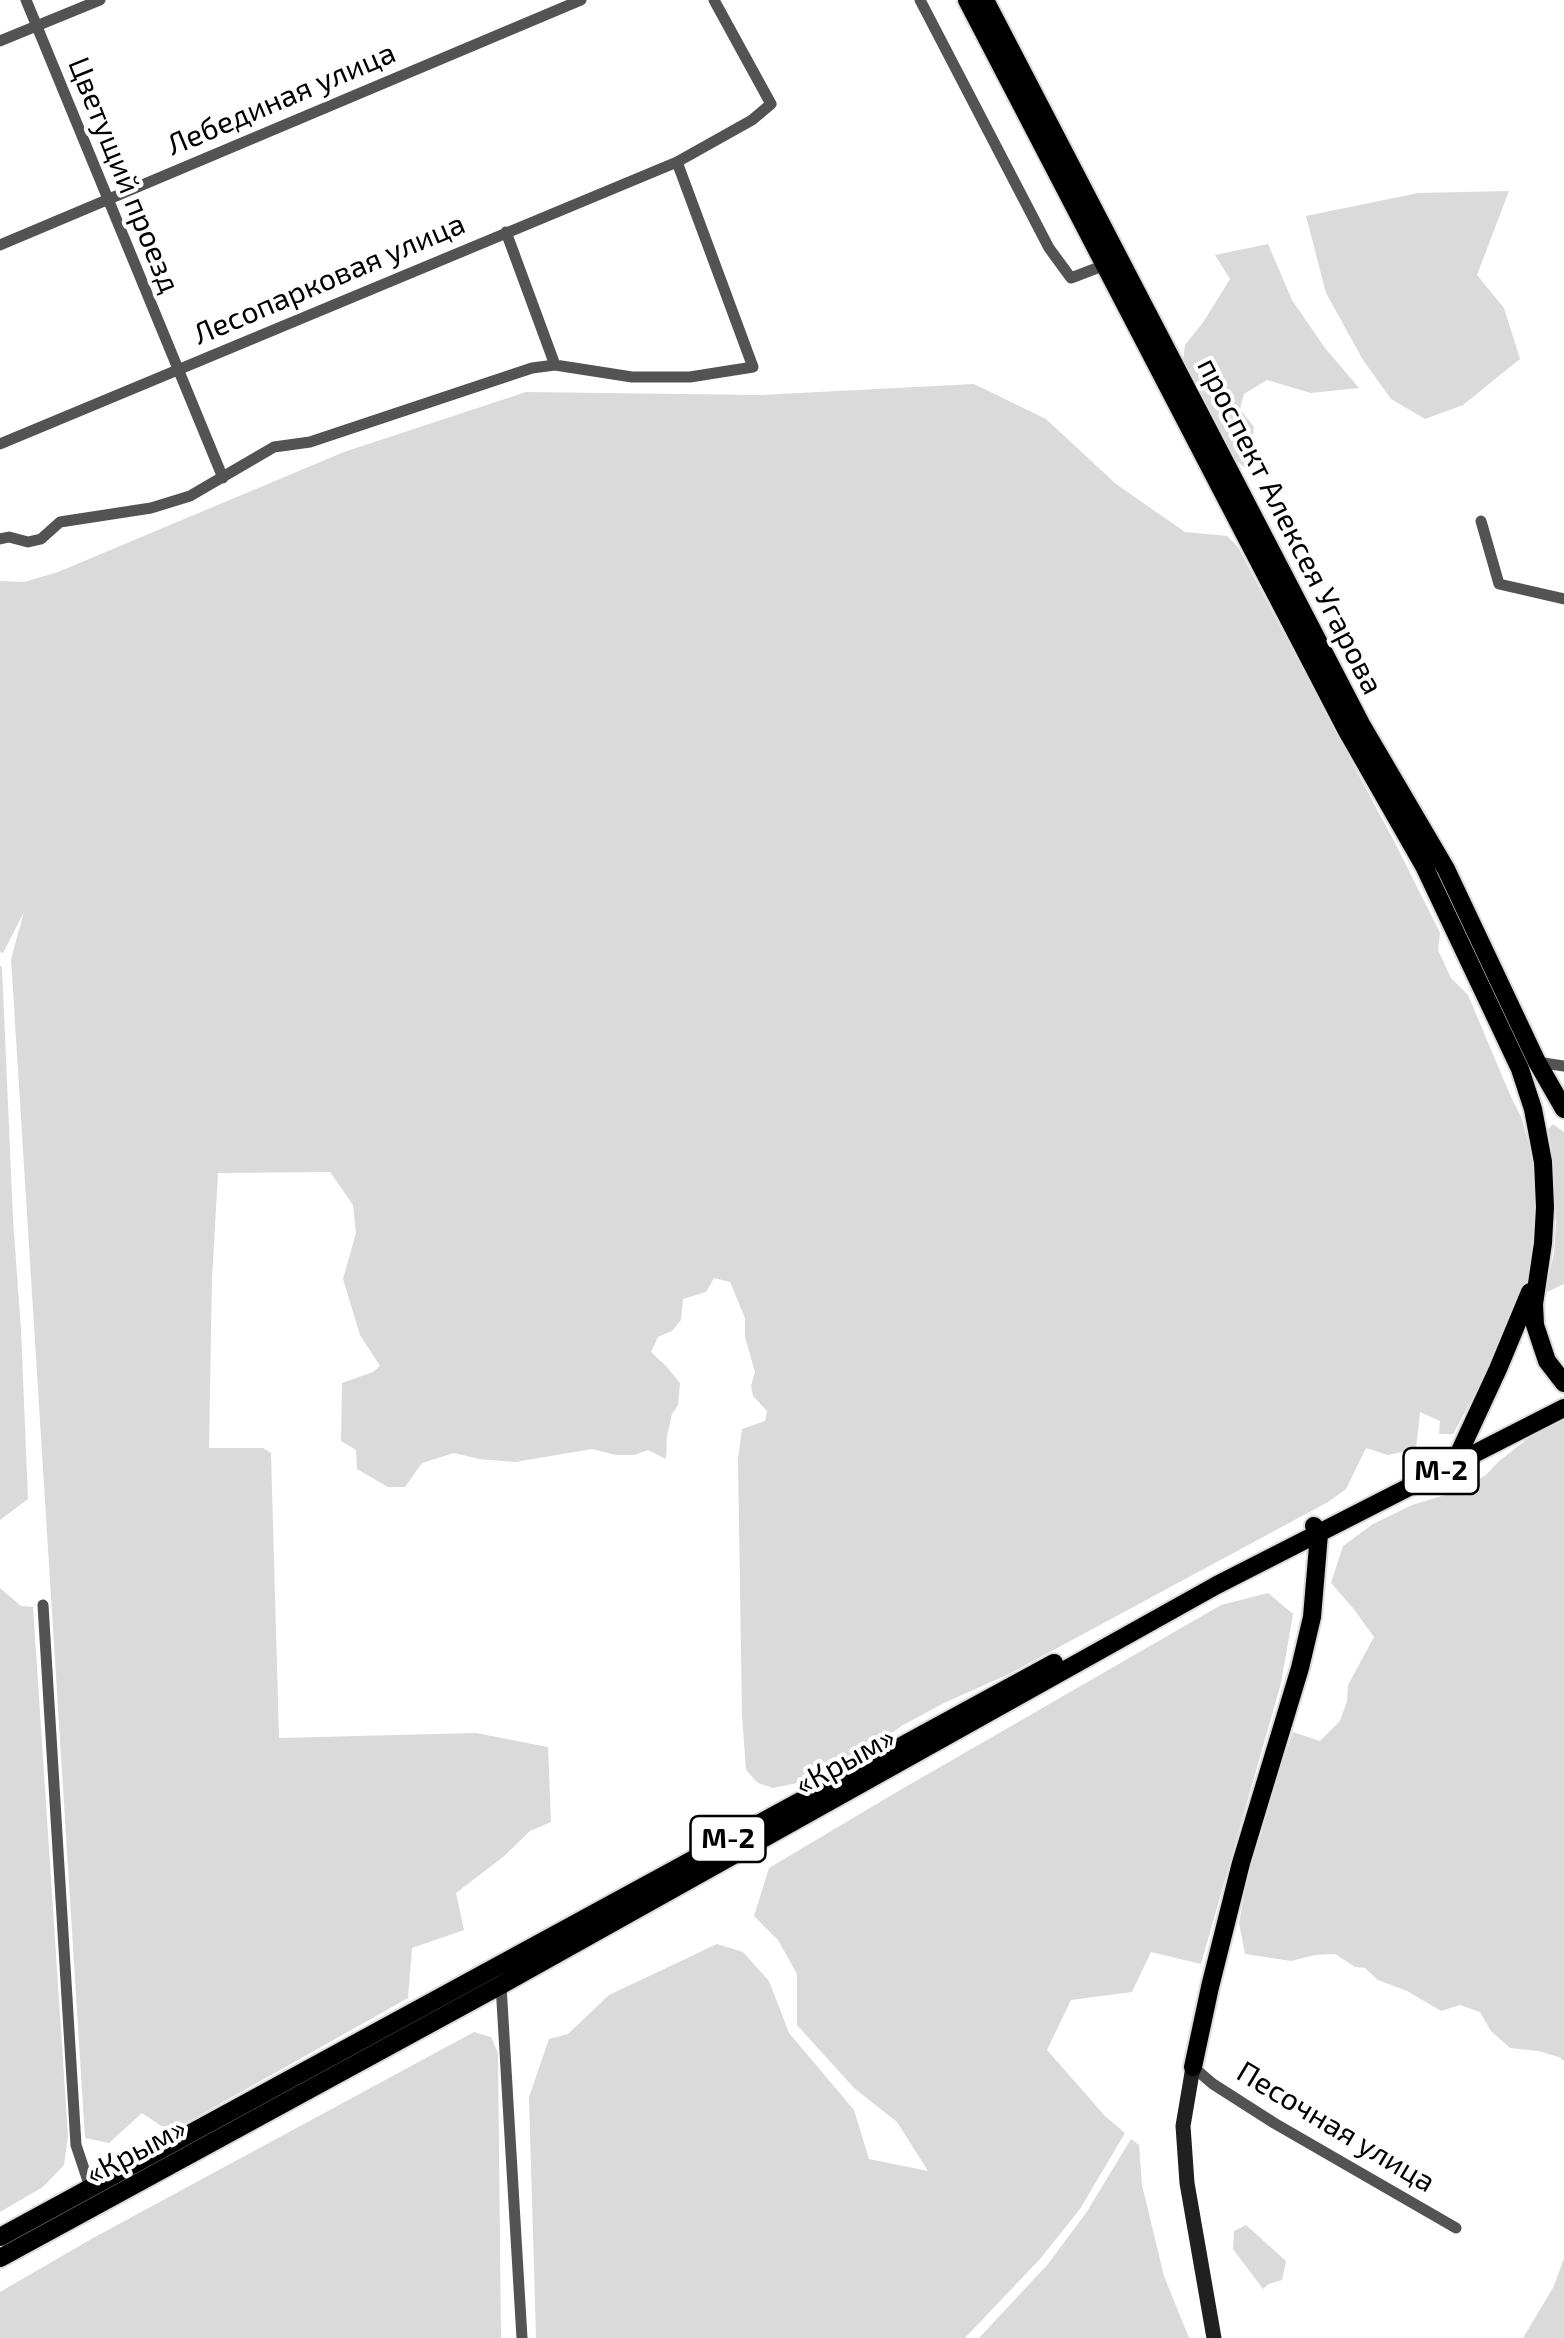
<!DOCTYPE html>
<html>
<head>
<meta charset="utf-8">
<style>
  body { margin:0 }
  canvas { display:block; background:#fff }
</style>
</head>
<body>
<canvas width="1564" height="2338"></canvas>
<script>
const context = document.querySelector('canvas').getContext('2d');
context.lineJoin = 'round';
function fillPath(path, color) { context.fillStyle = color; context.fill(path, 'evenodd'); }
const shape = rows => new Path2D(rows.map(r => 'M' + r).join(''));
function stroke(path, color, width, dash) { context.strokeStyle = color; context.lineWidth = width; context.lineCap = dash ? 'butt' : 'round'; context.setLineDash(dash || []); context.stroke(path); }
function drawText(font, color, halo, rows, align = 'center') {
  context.font = font + ' "Exo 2",sans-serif'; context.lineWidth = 8; context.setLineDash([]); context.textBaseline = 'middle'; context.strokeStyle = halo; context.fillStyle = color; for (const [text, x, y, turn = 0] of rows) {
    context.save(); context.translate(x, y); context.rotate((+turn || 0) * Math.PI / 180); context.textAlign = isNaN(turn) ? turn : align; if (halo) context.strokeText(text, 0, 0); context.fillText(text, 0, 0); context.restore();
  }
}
const green = shape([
  [1509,191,1477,275,1504,308,1520,359,1463,405,1425,419,1391,399,1363,360,1326,293,1306,216,1418,193],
  [1268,244,1292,300,1325,348,1359,388,1311,393,1267,380,1244,394,1240,409,1254,427,1251,450,1245,468,1231,456,1183,361,1185,345,1204,321,1230,279,1215,255],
  [974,384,1046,419,1116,484,1185,532,1227,536,1238,547,1397,847,1440,933,1438,950,1451,978,1468,995,1511,1097,1522,1119,1534,1165,1539,1222,1529,1286,1484,1377,1453,1434,1439,1434,1440,1421,1420,1412,1416,1449,1388,1455,1366,1448,1346,1489,1328,1502,1009,1674,944,1703,903,1725,865,1752,802,1782,773,1788,758,1783,746,1770,742,1716,738,1459,742,1429,765,1421,767,1411,753,1396,751,1386,755,1372,745,1337,745,1318,730,1282,714,1278,706,1292,683,1299,681,1320,672,1331,658,1337,651,1352,667,1367,680,1383,678,1405,672,1414,667,1436,666,1459,648,1450,634,1455,616,1455,592,1449,515,1462,479,1459,454,1453,422,1463,405,1487,388,1487,357,1469,356,1450,341,1441,342,1383,373,1372,380,1366,360,1335,343,1279,356,1233,353,1205,330,1172,218,1173,212,1278,209,1448,263,1448,271,1453,279,1738,476,1733,548,1747,551,1822,530,1831,503,1857,456,1893,464,1930,412,1948,408,1998,170,2132,142,2113,109,2143,85,2138,11,959,24,912,3,953,0,952,0,581,24,582,58,572,344,452,526,392,760,395],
  [0,965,2,968,13,1219,21,1330,28,1499,0,1520],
  [1553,1124,1564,1132,1564,1284,1545,1293,1554,1253,1556,1222,1552,1151,1548,1129],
  [1564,1419,1564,2061,1559,2057,1538,2051,1510,2048,1491,2031,1480,2012,1460,2005,1441,2011,1407,1991,1378,1980,1365,1968,1355,1967,1335,1954,1315,1955,1291,1961,1245,1954,1239,1923,1248,1874,1262,1833,1267,1806,1293,1732,1320,1741,1340,1721,1347,1701,1348,1685,1374,1637,1353,1608,1331,1583,1343,1546,1373,1524,1412,1505,1458,1491,1486,1475,1498,1462,1540,1429],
  [0,1588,21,1606,33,1607,68,2136,64,2165,43,2187,0,2212],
  [1268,1593,1293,1614,1281,1683,1201,1964,1151,1952,1132,1992,1071,2000,1047,2050,1105,2116,1125,2133,1080,2209,1040,2259,965,2338,536,2338,529,2097,549,2039,568,2034,609,1995,717,1944,743,1952,769,1981,789,2033,854,2110,869,2159,928,2171,897,2122,854,2088,797,2025,797,1974,778,1940,754,1916,769,1868,895,1793,1221,1605],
  [474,2032,491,2037,498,2053,501,2338,0,2338,0,2292,93,2238],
  [1131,2139,1139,2145,1142,2185,1164,2276,1189,2338,979,2338,1048,2264,1086,2213],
  [1246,2225,1286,2261,1282,2280,1269,2284,1263,2289,1233,2249,1234,2231],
  [1564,2258,1564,2338,1523,2338,1554,2286]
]);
const street = shape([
  [26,0,223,478],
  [920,0,1049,248,1071,278,1105,265],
  [0,41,100,0],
  [506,232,555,365],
  [0,245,581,0],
  [0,444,677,162,752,120,771,104,714,0],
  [1481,521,1499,584,1564,599],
  [0,539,9,537,28,542,41,539,60,522,151,508,190,496,274,447,310,442,532,368,555,365,632,377,690,377,753,367,677,162],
  [1537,1062,1564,1066],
  [43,1605,76,2145,90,2187],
  [501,1985,522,2338],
  [1193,2067,1213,2084,1274,2123,1456,2228]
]);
const secondary = shape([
  [1193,2067,1183,2126,1187,2183,1214,2338]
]);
const primary = shape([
  [967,0,1347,731,1424,866,1520,1069,1533,1109,1543,1162,1545,1207,1543,1243,1534,1304,1535,1325,1547,1361,1564,1383],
  [985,0,1361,724,1446,869,1537,1062,1564,1109],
  [1460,1451,1498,1369,1530,1292],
  [1193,2067,1210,1987,1241,1863,1300,1668,1312,1617,1319,1534,1314,1526],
  [0,2237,1054,1663],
  [0,2258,501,1985,1217,1585,1564,1408]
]);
const shields = [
  [1441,1471,75],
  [728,1839,75]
];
const shieldNames = [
  ["М-2",1441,1471],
  ["М-2",728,1839]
];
const streetNames = [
  ["Лебединая улица",281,99,-23],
  ["Цветущий проезд",124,175,68],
  ["Лесопарковая улица",329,279,-23],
  ["проспект Алексея Угарова",1290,526,63],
  ["«Крым»",845,1761,-29],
  ["Песочная улица",1336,2127,31],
  ["«Крым»",136,2151,-28]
];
fillPath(green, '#dadada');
stroke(primary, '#dbdbdb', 22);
stroke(street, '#535353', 11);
stroke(secondary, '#202020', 15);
stroke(primary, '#000', 18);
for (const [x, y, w] of shields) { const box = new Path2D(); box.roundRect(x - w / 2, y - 23, w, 46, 8); context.fillStyle = '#fff'; context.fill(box); stroke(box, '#000', 2.5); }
drawText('bold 28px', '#000', null, shieldNames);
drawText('30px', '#000', '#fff', streetNames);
</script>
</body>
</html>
